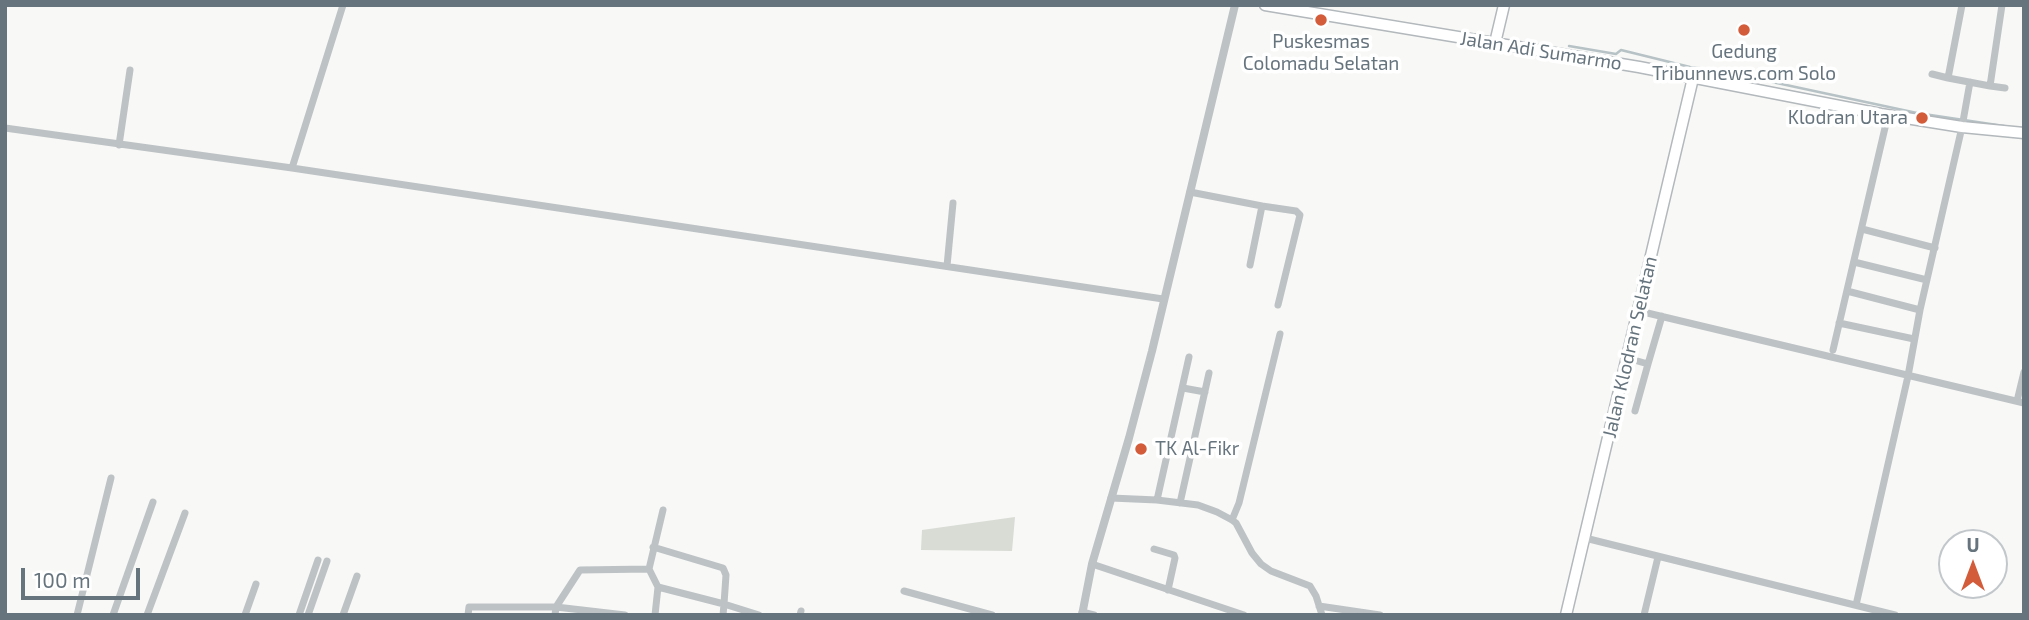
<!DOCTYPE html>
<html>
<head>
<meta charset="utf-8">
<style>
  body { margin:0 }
  #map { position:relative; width:2029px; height:620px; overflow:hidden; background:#f8f8f6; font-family:"Exo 2",sans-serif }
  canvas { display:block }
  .frame { position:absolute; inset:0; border:7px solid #66747e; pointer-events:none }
  .north { position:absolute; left:1938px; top:529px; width:70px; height:70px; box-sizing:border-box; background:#fff; border:2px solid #c2c7cb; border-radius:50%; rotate:0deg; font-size:19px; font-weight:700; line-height:28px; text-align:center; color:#66747e }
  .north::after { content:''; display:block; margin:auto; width:24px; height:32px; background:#d35c3a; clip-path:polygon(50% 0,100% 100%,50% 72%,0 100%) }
  .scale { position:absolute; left:21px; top:568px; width:119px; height:32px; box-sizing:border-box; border:4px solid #66747e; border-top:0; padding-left:9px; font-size:21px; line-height:24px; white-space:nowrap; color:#66747e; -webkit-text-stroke:5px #fff; paint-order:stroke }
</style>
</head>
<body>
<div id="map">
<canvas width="2029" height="620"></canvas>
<div class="frame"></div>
<div class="north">U</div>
<div class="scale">100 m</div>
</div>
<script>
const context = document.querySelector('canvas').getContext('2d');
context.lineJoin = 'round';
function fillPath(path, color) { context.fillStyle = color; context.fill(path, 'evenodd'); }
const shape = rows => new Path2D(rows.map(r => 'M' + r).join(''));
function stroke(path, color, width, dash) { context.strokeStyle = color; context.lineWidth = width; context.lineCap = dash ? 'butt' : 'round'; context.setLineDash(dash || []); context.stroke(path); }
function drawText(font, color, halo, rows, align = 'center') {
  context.font = font + ' "Exo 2",sans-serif'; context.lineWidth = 7; context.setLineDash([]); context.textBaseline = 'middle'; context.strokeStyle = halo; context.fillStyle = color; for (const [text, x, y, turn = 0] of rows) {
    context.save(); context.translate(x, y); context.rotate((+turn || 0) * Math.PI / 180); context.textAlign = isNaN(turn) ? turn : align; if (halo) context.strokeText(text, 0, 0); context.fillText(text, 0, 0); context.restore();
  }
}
const green = shape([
  [1015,517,1012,551,921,550,922,530]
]);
const stream = shape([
  [1569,46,1616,54,1621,50,1690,67,1716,70,1917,113,2004,126]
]);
const minor = shape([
  [1962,5,1948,78,1990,86,2002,5],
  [1932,74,1948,78],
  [1990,86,2005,88],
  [5,128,292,168,1163,299],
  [119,145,130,70],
  [292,168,343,5],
  [1190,192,1262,206,1250,265],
  [1262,206,1296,211,1300,215,1278,305],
  [1862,229,1935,248],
  [1854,262,1927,280],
  [947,266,953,203],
  [1847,291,1920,310],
  [1639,311,2024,403],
  [1839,323,1914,339],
  [1833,350,1888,115],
  [1627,358,1648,364,1635,411],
  [1648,364,1662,316],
  [1183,388,1205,392],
  [2017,401,2024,372],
  [1111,498,1157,500,1198,505,1217,512,1232,520,1236,523,1252,553,1261,564,1271,571,1310,586,1316,596,1322,615],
  [1157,500,1189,357],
  [1180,503,1209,373],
  [1232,520,1239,503,1280,334],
  [1585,538,1895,615],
  [1154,549,1174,555,1175,558,1168,590],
  [1092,564,1244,615],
  [649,569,658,587,724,604,726,575,723,568,653,547],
  [904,591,992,615],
  [1856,605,1908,376,1920,310,1962,127,1970,82],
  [1319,606,1380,615],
  [1082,612,1094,615],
  [77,615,111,478],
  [113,615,153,502],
  [147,615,185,513],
  [245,615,256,584],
  [299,615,318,560],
  [308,615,327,561],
  [343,615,357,576],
  [468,615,469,607,556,607,580,570,649,569,663,510],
  [555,615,556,607,625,615],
  [655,615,658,587],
  [723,615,724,604,759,615],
  [800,615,801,611],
  [1644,615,1658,557]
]);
const tertiary = shape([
  [1082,615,1092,564,1129,438,1152,351,1235,5]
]);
const secondary = shape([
  [1265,5,1639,67,1881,114,1962,127,2024,133],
  [1495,43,1504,5],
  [1566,615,1693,78]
]);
const markers = [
  [1321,20,7,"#d35c3a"],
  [1744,30,7,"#d35c3a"],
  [1922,118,7,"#d35c3a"],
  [1141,449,7,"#d35c3a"]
];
const poiNames = [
  ["Puskesmas",1321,42],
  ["Colomadu Selatan",1321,64],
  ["Gedung",1744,52],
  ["Tribunnews.com Solo",1744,74],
  ["Klodran Utara",1908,118,"right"],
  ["TK Al-Fikr",1155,449,"left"]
];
const streetNames = [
  ["Jalan Adi Sumarmo",1541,51,9],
  ["Jalan Klodran Selatan",1630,347,-77]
];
fillPath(green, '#d8dcd5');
stroke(stream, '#b6c2c5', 2.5);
stroke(secondary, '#b2b8bc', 13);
stroke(minor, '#bdc2c5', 7);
stroke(tertiary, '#bdc2c5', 8);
stroke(secondary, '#fff', 10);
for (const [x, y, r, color] of markers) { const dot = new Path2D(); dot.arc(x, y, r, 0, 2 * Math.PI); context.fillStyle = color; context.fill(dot); stroke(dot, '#fff', 2.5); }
drawText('19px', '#66747e', '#fff', poiNames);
drawText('19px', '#66747e', '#fff', streetNames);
</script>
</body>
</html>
